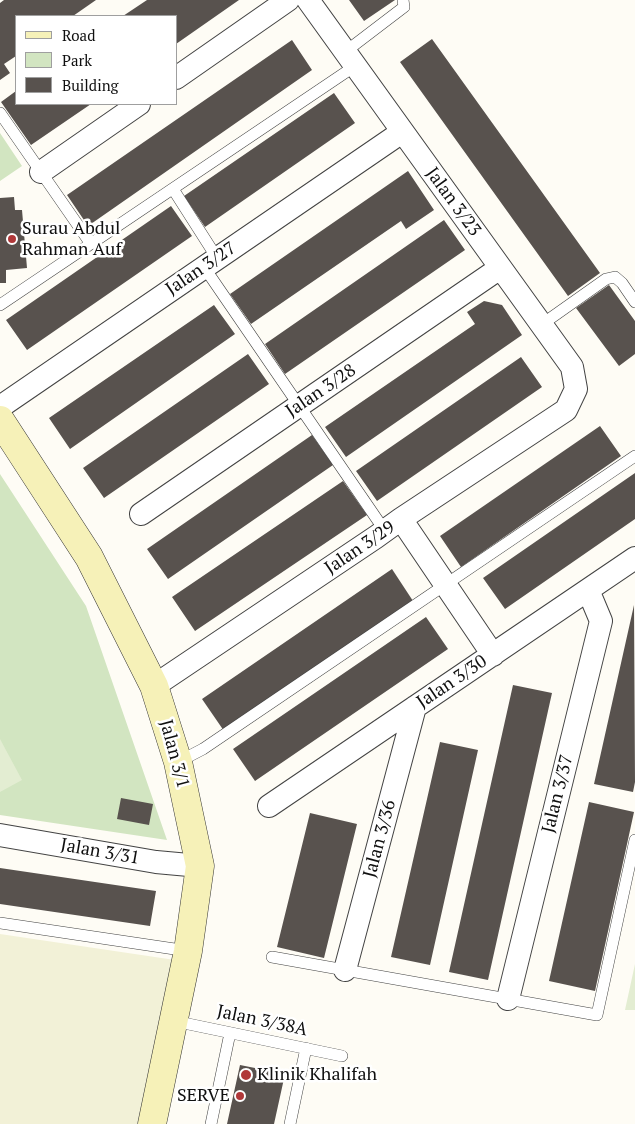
<!DOCTYPE html>
<html>
<head>
<meta charset="utf-8">
<style>
  body { margin:0 }
  #map { position:relative; width:635px; height:1124px; overflow:hidden; background:#fefcf5; font-family:"PT Serif",serif }
  canvas { display:block }
  .legend { position:absolute; left:15px; top:15px; width:162px; height:90px; box-sizing:border-box; background:#fff; border:1px solid #9f9f9f; margin:0; padding:6px 9px; list-style:none; font-size:15px; color:#101010 }
  .legend li { display:flex; align-items:center; gap:10px; height:25px }
  .legend b { width:25px; border:1px solid #9f9f9f }
</style>
</head>
<body>
<div id="map">
<canvas width="635" height="1124"></canvas>
<ul class="legend">
<li><b style="height:6px;background:#f6f1b8"></b>Road</li>
<li><b style="height:14px;background:#d2e5c1"></b>Park</li>
<li><b style="height:14px;background:#58524e"></b>Building</li>
</ul>
</div>
<script>
const context = document.querySelector('canvas').getContext('2d');
context.lineJoin = 'round';
function fillPath(path, color) { context.fillStyle = color; context.fill(path, 'evenodd'); }
const shape = rows => new Path2D(rows.map(r => 'M' + r).join(''));
function stroke(path, color, width, dash) { context.strokeStyle = color; context.lineWidth = width; context.lineCap = dash ? 'butt' : 'round'; context.setLineDash(dash || []); context.stroke(path); }
function drawText(font, color, halo, rows, align = 'center') {
  context.font = font + ' "PT Serif",serif'; context.lineWidth = 5; context.setLineDash([]); context.textBaseline = 'middle'; context.strokeStyle = halo; context.fillStyle = color; for (const [text, x, y, turn = 0] of rows) {
    context.save(); context.translate(x, y); context.rotate((+turn || 0) * Math.PI / 180); context.textAlign = isNaN(turn) ? turn : align; if (halo) context.strokeText(text, 0, 0); context.fillText(text, 0, 0); context.restore();
  }
}
const farmland = shape([
  [0,934,175,960,140,1124,0,1124]
]);
const green = shape([
  [0,133,22,166,0,181],
  [0,474,86,606,167,840,0,815]
]);
const pitch = shape([
  [0,739,22,780,0,792],
  [635,964,635,1010,625,1010]
]);
const building = shape([
  [4,0,96,0,73,16,16,16,16,56,4,64,10,73,0,80,0,3],
  [147,0,239,0,176,44,176,16,123,16],
  [349,0,395,0,364,21],
  [432,39,600,273,568,296,400,62],
  [292,40,312,70,88,226,67,195],
  [16,91,16,104,91,104,31,145,1,102],
  [334,93,355,123,205,227,184,196],
  [408,171,434,210,406,229,401,221,251,324,230,294],
  [14,197,15,210,22,210,27,268,6,270,6,283,0,283,0,198],
  [171,206,192,236,27,350,6,320],
  [444,220,465,250,285,374,265,344],
  [609,285,635,321,635,354,619,366,576,308],
  [484,301,502,305,522,335,346,457,325,427,475,324,467,312],
  [214,305,235,334,70,449,49,418],
  [248,354,269,384,104,498,83,468],
  [521,357,542,387,377,501,356,471],
  [600,426,621,456,461,567,440,536],
  [312,435,333,465,168,579,147,549],
  [635,473,635,519,505,609,483,578],
  [343,481,367,515,195,631,172,597],
  [392,569,413,601,224,731,202,699],
  [634,605,635,782,633,792,594,784],
  [426,617,448,649,255,781,233,749],
  [513,685,552,693,488,980,449,972],
  [440,742,478,750,430,965,391,957],
  [121,798,153,804,149,825,117,819],
  [589,802,634,812,595,991,549,981],
  [310,813,357,824,324,958,277,947],
  [0,868,156,891,150,926,0,904],
  [240,1065,285,1074,274,1124,227,1124]
]);
const lane = shape([
  [345,52,404,7,403,0],
  [0,113,91,244],
  [173,189,217,258],
  [204,267,385,531],
  [0,305,355,66],
  [541,325,606,279,615,277,622,283,635,302],
  [178,762,203,749,635,456],
  [0,923,188,951],
  [272,957,597,1015,635,840],
  [174,1021,342,1056],
  [211,1124,230,1033],
  [290,1124,306,1048]
]);
const street = shape([
  [176,78,288,0],
  [41,172,139,104],
  [0,407,402,132],
  [141,514,500,268],
  [401,519,493,655],
  [154,686,376,537,401,519,566,410,576,389,572,367,308,0],
  [269,806,635,558],
  [0,835,156,862,200,866],
  [345,970,415,707],
  [508,999,601,621,588,590]
]);
const secondary = shape([
  [0,420,89,557,154,686,178,762,200,866,188,951,152,1124]
]);
const markers = [
  [12,239,5,"#b03839"],
  [246,1075,6,"#b03839"],
  [240,1096,5,"#b03839"]
];
const streetNames = [
  ["Jalan 3/23",453,202,54],
  ["Jalan 3/27",201,269,-34],
  ["Jalan 3/28",321,391,-34],
  ["Jalan 3/29",360,548,-34],
  ["Jalan 3/30",452,682,-34],
  ["Jalan 3/1",174,754,75],
  ["Jalan 3/37",558,794,-76],
  ["Jalan 3/36",380,839,-75],
  ["Jalan 3/31",100,852,10],
  ["Jalan 3/38A",262,1021,12]
];
const poiNames = [
  ["Surau Abdul",22,229],
  ["Rahman Auf",22,250],
  ["Klinik Khalifah",257,1075],
  ["SERVE",230,1096,"right"]
];
fillPath(farmland, '#f2f1d7');
fillPath(green, '#d2e5c1');
fillPath(pitch, '#e3edd2');
fillPath(building, '#58524e');
stroke(lane, '#434343', 12);
stroke(street, '#434343', 24);
stroke(secondary, '#323232', 29);
stroke(lane, '#fff', 11);
stroke(street, '#fff', 22);
stroke(secondary, '#f6f1b8', 28);
for (const [x, y, r, color] of markers) { const dot = new Path2D(); dot.arc(x, y, r, 0, 2 * Math.PI); context.fillStyle = color; context.fill(dot); stroke(dot, '#fff', 2); }
drawText('18px', '#101010', '#fff', streetNames);
drawText('18px', '#101010', '#fff', poiNames, 'left');
</script>
</body>
</html>
